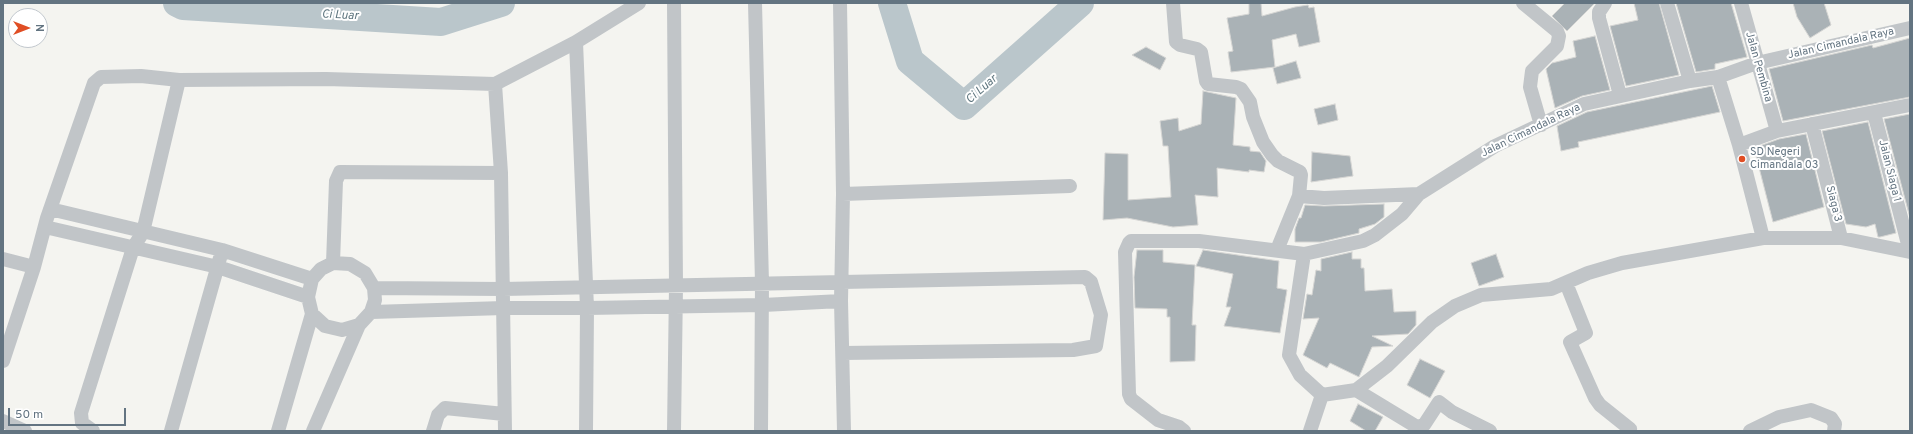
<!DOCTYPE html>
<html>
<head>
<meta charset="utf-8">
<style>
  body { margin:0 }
  #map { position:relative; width:1913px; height:434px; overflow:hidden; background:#f4f4f0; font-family:Overpass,sans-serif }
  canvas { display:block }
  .frame { position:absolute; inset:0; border:4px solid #637481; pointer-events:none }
  .north { position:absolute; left:8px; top:8px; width:40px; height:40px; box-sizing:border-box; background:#fff; border:1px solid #c1c7cd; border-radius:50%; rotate:90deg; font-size:11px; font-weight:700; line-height:16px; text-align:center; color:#637481 }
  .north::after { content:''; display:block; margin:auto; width:14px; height:18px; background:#e04e24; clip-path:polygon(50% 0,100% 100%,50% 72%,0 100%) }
  .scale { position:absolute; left:8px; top:408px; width:118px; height:18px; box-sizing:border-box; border:2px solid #637481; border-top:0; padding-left:5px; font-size:12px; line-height:14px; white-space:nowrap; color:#637481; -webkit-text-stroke:3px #fff; paint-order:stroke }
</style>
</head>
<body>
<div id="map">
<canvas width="1913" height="434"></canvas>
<div class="frame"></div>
<div class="north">N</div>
<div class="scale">50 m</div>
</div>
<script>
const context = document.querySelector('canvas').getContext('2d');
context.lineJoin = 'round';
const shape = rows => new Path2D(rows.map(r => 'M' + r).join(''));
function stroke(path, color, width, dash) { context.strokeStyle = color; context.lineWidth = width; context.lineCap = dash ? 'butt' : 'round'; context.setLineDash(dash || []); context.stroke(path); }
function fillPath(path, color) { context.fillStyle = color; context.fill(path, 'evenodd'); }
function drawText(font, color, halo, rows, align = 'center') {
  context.font = font + ' Overpass,sans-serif'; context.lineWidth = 4; context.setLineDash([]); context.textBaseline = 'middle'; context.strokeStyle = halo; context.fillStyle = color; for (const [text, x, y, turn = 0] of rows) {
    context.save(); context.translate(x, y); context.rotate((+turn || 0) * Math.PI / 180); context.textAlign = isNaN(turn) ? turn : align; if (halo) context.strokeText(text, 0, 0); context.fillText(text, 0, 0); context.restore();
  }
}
const river = shape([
  [177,3,183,6,441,22,501,3],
  [892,3,910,61,964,106,1080,3]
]);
const building = shape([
  [1249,3,1261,3,1262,16,1295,7,1308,5,1309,8,1314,7,1320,42,1299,47,1296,34,1272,40,1275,67,1231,72,1228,52,1233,51,1227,18,1249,14,1249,3],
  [1565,3,1595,3,1567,31,1552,16,1565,3],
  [1634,3,1659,3,1679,75,1626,86,1610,26,1638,20,1634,3],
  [1676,3,1731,3,1747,57,1715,64,1715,69,1696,72,1676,3],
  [1793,3,1824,3,1831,25,1810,38,1797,17,1793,3],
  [1595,36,1610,90,1582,96,1555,108,1546,69,1552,63,1576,57,1573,41,1595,36],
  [1910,38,1910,97,1783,121,1769,69,1872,45,1873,48,1910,38],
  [1146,47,1166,58,1160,70,1132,55,1146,47],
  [1296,61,1301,78,1277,84,1273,68,1296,61],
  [1712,86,1720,112,1578,142,1579,147,1561,151,1557,126,1587,112,1712,86],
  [1203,91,1236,98,1233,145,1250,147,1250,151,1260,152,1266,161,1264,172,1249,170,1249,172,1217,168,1218,197,1195,195,1198,225,1173,227,1127,218,1103,220,1105,153,1128,154,1128,200,1171,197,1168,146,1163,146,1160,121,1178,118,1179,131,1201,124,1203,91],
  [1335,104,1338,120,1318,125,1314,109,1335,104],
  [1910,114,1910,218,1884,119,1910,114],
  [1868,122,1896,233,1880,237,1878,237,1875,224,1866,227,1846,224,1822,131,1868,122],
  [1806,134,1824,207,1773,222,1754,148,1779,139,1806,134],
  [1312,152,1350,156,1353,176,1311,182,1312,152],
  [1384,204,1384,217,1375,224,1359,229,1359,233,1321,242,1295,242,1295,229,1299,218,1301,218,1305,205,1324,206,1384,204],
  [1137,250,1163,250,1163,262,1195,265,1192,325,1196,325,1195,361,1170,362,1170,317,1167,317,1167,309,1135,308,1134,277,1137,250],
  [1203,250,1279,261,1277,288,1287,290,1280,333,1224,326,1231,307,1226,307,1233,274,1196,266,1203,250],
  [1352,252,1352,259,1361,259,1361,268,1364,268,1365,291,1392,289,1394,312,1416,311,1416,325,1408,334,1372,336,1393,346,1372,347,1359,377,1330,363,1327,368,1303,355,1319,318,1303,319,1307,294,1312,295,1316,270,1321,271,1321,259,1352,252],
  [1496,254,1504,277,1479,286,1471,263,1496,254],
  [1420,359,1445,371,1430,398,1407,385,1420,359],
  [1358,404,1383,417,1375,431,1366,431,1350,421,1358,404]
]);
const street = shape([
  [674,3,676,286,674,431],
  [755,3,762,283,761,431],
  [840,3,843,194,841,301,844,431],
  [1173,3,1176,42,1180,45,1197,49,1201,52,1206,81,1208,84,1236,87,1241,89,1250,102,1253,117,1263,142,1272,155,1278,161,1300,172,1301,175,1299,196,1277,250],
  [1523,3,1557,31,1559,36,1557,46,1532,71,1530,87,1541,125],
  [1605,3,1599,12,1599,18,1620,95],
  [1667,3,1690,81],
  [1741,3,1777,131],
  [576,42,587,308,586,431],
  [1718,77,1739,145,1763,238],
  [1874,113,1910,252],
  [1812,124,1841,238],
  [1739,145,1777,131,1910,105],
  [501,173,505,431],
  [843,194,1070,186],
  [1299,196,1324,198,1419,194],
  [50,209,222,250,312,279],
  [45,227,218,267,308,297],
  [3,259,34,267,47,218,94,83,101,77,141,76,179,80,326,79,495,84,576,42,639,3],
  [333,263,336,181,340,172,501,173,495,84],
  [1566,283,1586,333,1570,342,1595,398,1600,405,1630,429,1629,431],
  [374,288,503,289,1085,277,1091,282,1101,315,1096,346,1073,350,843,353],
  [371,312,504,308,587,308,763,305,841,301],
  [3,361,34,267],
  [1356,390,1417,427,1424,425,1439,402,1452,412,1490,431],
  [1322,395,1300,375,1289,355,1304,254,1363,241,1375,235,1402,214,1419,194,1495,146,1584,104,1690,81,1718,77,1757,63,1910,28],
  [3,421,25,431],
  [93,431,82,423,81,413,133,248,143,232,179,80],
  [171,431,220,258],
  [278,431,312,314,308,297,312,279,321,269,333,263,350,264,365,273,374,288,375,300,371,312,359,325,342,330,325,326,312,314],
  [313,431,359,325],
  [433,431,438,415,445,408,504,414],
  [1184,431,1179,427,1158,420,1131,399,1129,394,1125,252,1129,243,1131,241,1199,241,1304,254],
  [1310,431,1322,395,1356,390,1387,366,1432,322,1455,306,1481,295,1551,289,1588,273,1622,263,1763,238,1841,238,1910,252],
  [1750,431,1779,417,1811,410,1831,418,1835,424,1834,431]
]);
const markers = [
  [1742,159,4,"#e04e24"]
];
const streetNames = [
  ["Jalan Cimandala Raya",1841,44,-13],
  ["Jalan Pembina",1758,67,74],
  ["Jalan Cimandala Raya",1531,131,-26],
  ["Jalan Siaga 1",1889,171,76],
  ["Siaga 3",1833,204,76]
];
const poiNames = [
  ["SD Negeri",1750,153],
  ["Cimandala 03",1750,166]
];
const waterNames = [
  ["Ci Luar",340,16,3],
  ["Ci Luar",982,90,-41]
];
stroke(river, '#bac6cb', 28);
fillPath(building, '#aab2b6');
stroke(building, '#d5d5d3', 1);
stroke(street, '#c1c5c8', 14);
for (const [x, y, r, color] of markers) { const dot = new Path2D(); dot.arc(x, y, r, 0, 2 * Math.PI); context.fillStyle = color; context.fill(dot); stroke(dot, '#fff', 1.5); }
drawText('11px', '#637481', '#fff', streetNames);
drawText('11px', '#637481', '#fff', poiNames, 'left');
drawText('italic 12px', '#5f767f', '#fff', waterNames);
</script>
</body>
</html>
